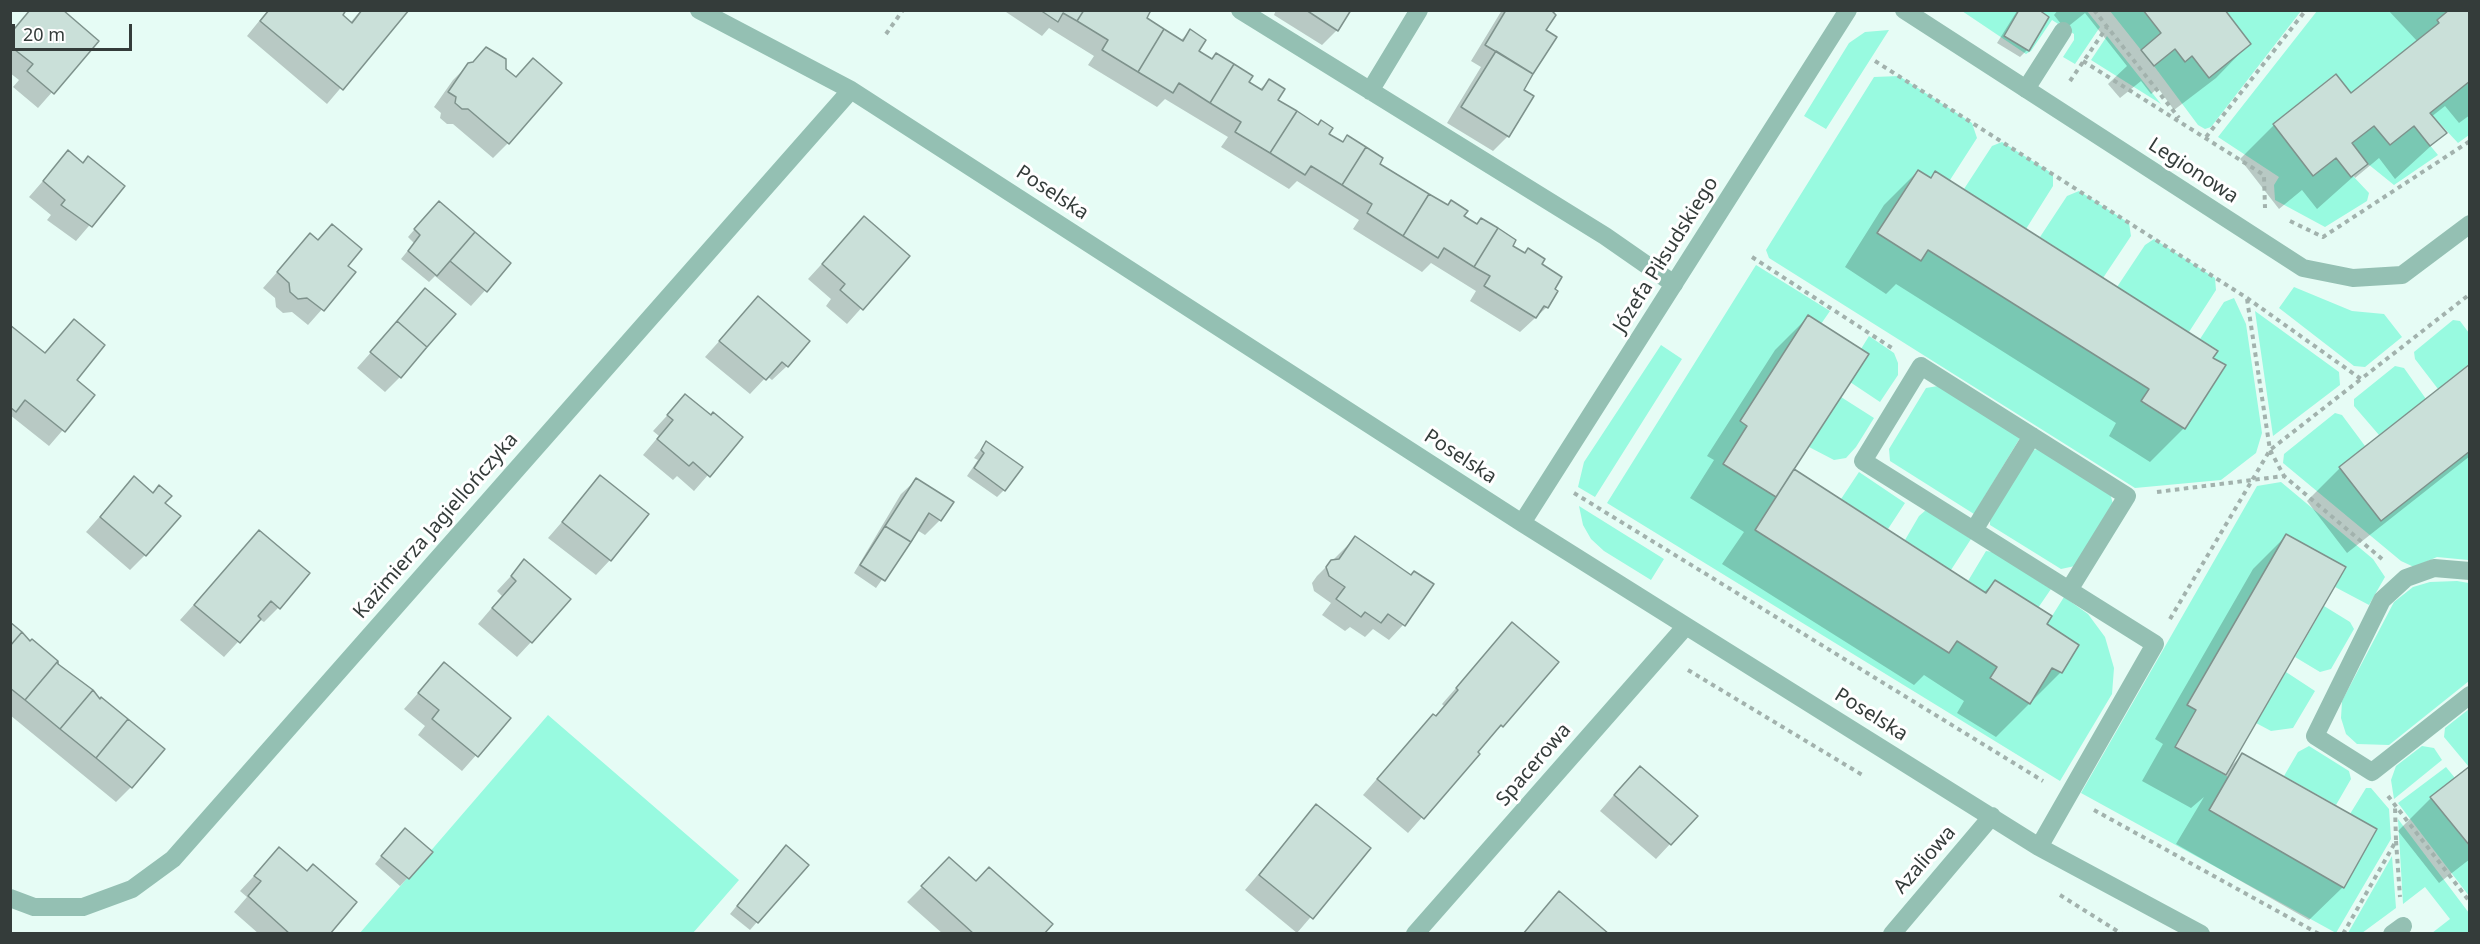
<!DOCTYPE html>
<html>
<head>
<meta charset="utf-8">
<style>
  body { margin:0 }
  #map { position:relative; width:2480px; height:944px; overflow:hidden; background:#e6fcf5; font-family:"Noto Sans",sans-serif }
  canvas { display:block }
  .frame { position:absolute; inset:0; border:12px solid #343c3a; pointer-events:none }
  .scale { position:absolute; left:12px; top:24px; width:120px; height:27px; box-sizing:border-box; border:3px solid #343c3a; border-top:0; padding-left:8px; font-size:18px; line-height:21px; white-space:nowrap; color:#343c3a; -webkit-text-stroke:4px #fff; paint-order:stroke }
</style>
</head>
<body>
<div id="map">
<canvas width="2480" height="944"></canvas>
<div class="frame"></div>
<div class="scale">20 m</div>
</div>
<script>
const context = document.querySelector('canvas').getContext('2d');
context.lineJoin = 'round';
function fillPath(path, color) { context.fillStyle = color; context.fill(path, 'evenodd'); }
const shape = rows => new Path2D(rows.map(r => 'M' + r).join(''));
function stroke(path, color, width, dash) { context.strokeStyle = color; context.lineWidth = width; context.lineCap = dash ? 'butt' : 'round'; context.setLineDash(dash || []); context.stroke(path); }
function drawText(font, color, halo, rows, align = 'center') {
  context.font = font + ' "Noto Sans",sans-serif'; context.lineWidth = 6; context.setLineDash([]); context.textBaseline = 'middle'; context.strokeStyle = halo; context.fillStyle = color; for (const [text, x, y, turn = 0] of rows) {
    context.save(); context.translate(x, y); context.rotate((+turn || 0) * Math.PI / 180); context.textAlign = isNaN(turn) ? turn : align; if (halo) context.strokeText(text, 0, 0); context.fillText(text, 0, 0); context.restore();
  }
}
const green = shape([
  [1962,11,2087,11,2100,27,2075,64,2063,57,2074,40,2074,34,2052,20,2031,51,2026,54],
  [2110,11,2143,11,2161,33,2141,50],
  [2225,11,2301,11,2211,127,2205,129,2198,125,2154,66,2175,49,2185,62,2192,56,2209,77,2251,44],
  [2317,11,2449,11,2439,23,2351,93,2335,74,2273,124,2313,176,2336,158,2369,193,2367,201,2325,227,2275,200,2274,185,2279,177,2218,137],
  [1889,30,1826,129,1804,116,1849,43,1865,32],
  [2107,36,2161,104,2091,60],
  [1899,76,1972,123,1977,138,1950,180,1935,171,1931,178,1917,170,1877,233,1928,250,2149,389,2141,402,2185,429,2226,366,2213,358,2218,350,2200,339,2224,302,2234,298,2246,324,2262,433,2256,453,2221,480,2135,488,1769,258,1766,250,1874,77],
  [2469,81,2469,135,2458,143,2430,113],
  [2374,126,2414,126,2438,155,2394,185,2368,164,2352,143],
  [2002,142,2053,174,2053,186,2026,229,1964,189,1992,146],
  [2079,191,2129,223,2131,236,2103,278,2040,237,2067,196],
  [2154,239,2215,278,2216,290,2189,332,2117,287,2145,245],
  [1756,265,1830,311,1821,324,1808,315,1740,421,1747,426,1723,463,1776,497,1755,530,1949,652,1957,641,1997,667,1990,679,2030,704,2052,668,2062,673,2079,645,2047,624,2064,597,2088,614,2105,637,2114,668,2112,694,2060,781,1607,503],
  [2294,287,2352,311,2384,314,2402,337,2365,367,2354,366,2279,308],
  [2255,311,2339,372,2340,385,2273,436],
  [2453,320,2460,321,2469,333,2469,364,2438,389,2415,359,2414,352],
  [1869,336,1894,353,1898,363,1898,375,1880,402,1850,382,1861,349],
  [1661,345,1682,359,1595,497,1578,487,1584,462],
  [2395,366,2404,368,2426,399,2379,435,2354,406,2354,399],
  [1938,386,2020,438,1974,514,1890,461,1889,449,1926,388],
  [1841,397,1874,418,1856,447,1846,458,1834,460,1809,447],
  [2335,413,2342,415,2365,446,2339,467,2469,451,2468,560,2437,557,2414,567,2401,561,2283,463,2284,454],
  [2042,448,2110,493,2113,504,2075,566,2061,569,1990,525,1990,517,2029,451],
  [1859,472,1905,503,1888,529,1841,499],
  [2281,482,2373,559,2385,577,2369,605,2335,587,2346,567,2286,534,2187,704,2196,710,2175,747,2228,777,2209,810,2344,887,2377,829,2350,814,2366,788,2371,788,2389,809,2391,839,2336,933,2081,793,2257,486],
  [1579,506,1664,559,1651,580,1604,551,1591,539,1583,525],
  [1926,510,1971,539,1951,570,1905,540,1919,516],
  [1986,551,1993,552,2051,589,2038,608,1995,580,1986,593,1968,581],
  [2457,581,2469,583,2469,681,2389,745,2357,744,2346,734,2341,718,2342,701,2394,602,2413,587,2430,582],
  [2324,606,2350,622,2354,629,2331,669,2320,672,2295,657],
  [2286,672,2315,691,2293,728,2271,731,2256,723],
  [2469,709,2470,766,2469,767,2444,737,2445,728],
  [548,715,739,880,693,933,359,934],
  [2309,746,2349,771,2351,779,2336,805,2284,776,2298,752],
  [2422,746,2434,748,2442,760,2394,799,2391,780,2396,766],
  [2446,767,2455,778,2431,797,2469,846,2469,896,2398,803],
  [2398,819,2469,913,2469,933,2432,933,2450,919,2425,887,2403,904],
  [2392,856,2396,908,2362,933,2348,933]
]);
const shadow = shape([
  [268,10,345,10,341,15,350,23,361,10,407,10,327,104,247,36],
  [1003,10,1149,10,1145,18,1180,41,1190,31,1197,52,1211,60,1216,55,1259,90,1269,81,1276,101,1317,126,1321,122,1327,134,1341,143,1347,137,1378,165,1476,225,1481,220,1511,246,1540,265,1547,307,1520,332,1470,301,1476,291,1431,263,1422,272,1353,229,1359,220,1297,181,1289,189,1221,147,1228,137,1165,99,1157,107,1088,65,1094,56,1049,28,1042,36],
  [1276,10,1349,10,1337,30,1322,45,1274,15],
  [1502,10,1556,10,1544,30,1521,91,1532,97,1508,136,1493,151,1447,123,1481,67,1471,61],
  [2036,10,2027,50,2020,57,1997,43,2017,11],
  [2058,10,2223,10,2249,44,2216,78,2174,110,2158,88,2151,94,2141,81,2120,98,2108,84,2127,66,2085,13,2065,29,2054,15],
  [2388,10,2470,10,2470,115,2459,123,2445,106,2431,117,2445,133,2395,179,2379,158,2355,178,2354,176,2317,209,2302,190,2279,209,2240,159,2274,125,2335,76,2351,95,2418,42],
  [10,33,97,41,38,108,13,87,19,80,10,73],
  [533,60,508,143,493,158,453,124,447,124,440,118,441,113,434,107,453,80,468,65,505,70,515,78],
  [68,152,82,164,123,186,76,241,47,220,51,215,29,197],
  [1918,171,1930,179,1935,173,2224,366,2184,428,2150,462,2109,436,2116,423,1896,284,1886,294,1845,267,1884,205],
  [431,210,474,234,509,264,471,306,435,276,429,282,401,259,414,243,408,237],
  [864,218,908,256,847,324,826,306,831,299,808,279],
  [332,226,346,266,354,273,308,325,292,312,283,313,276,307,275,298,263,288,310,235,317,241],
  [758,298,787,366,772,380,767,376,750,394,705,357],
  [1808,317,1792,469,1983,593,1995,582,2045,624,2077,645,2061,672,1996,737,1957,713,1964,701,1924,675,1914,685,1722,564,1744,532,1690,498,1714,460,1707,456,1775,350],
  [74,321,75,380,93,395,49,446,10,415,10,327,44,354],
  [390,331,400,377,385,392,357,368],
  [2470,366,2470,456,2347,553,2307,501,2340,468],
  [685,396,741,437,694,491,677,476,673,480,643,455,659,436,653,431],
  [986,443,1004,490,997,497,967,476,978,460,974,458],
  [601,477,610,560,596,575,548,538],
  [134,478,145,555,130,570,86,532],
  [916,480,952,502,940,520,925,535,917,530,876,588,854,573,901,494],
  [259,532,278,608,264,622,259,619,224,657,180,620],
  [2286,536,2231,766,2243,754,2343,887,2309,920,2176,844,2204,797,2191,808,2142,781,2163,744,2155,739,2253,569],
  [1355,538,1410,576,1432,585,1403,625,1389,640,1373,629,1365,637,1350,627,1345,631,1322,615,1331,603,1314,591,1312,583,1317,576],
  [525,561,531,642,517,657,478,624,502,596,497,591],
  [1512,624,1557,662,1501,726,1476,752,1478,754,1408,833,1363,795,1418,731,1434,717,1444,706,1442,704],
  [10,625,56,664,131,787,116,802,10,715],
  [444,664,509,718,462,771,418,735,425,726,404,709],
  [2470,768,2470,859,2439,883,2398,831,2431,798],
  [1625,782,1670,844,1656,859,1600,811],
  [1316,806,1369,849,1297,933,1245,890],
  [397,837,431,852,400,886,375,864],
  [279,849,328,934,259,934,234,912,247,897,240,891],
  [778,855,757,922,750,930,730,914],
  [950,859,976,882,1042,934,943,934,907,902]
]);
const building = shape([
  [30,10,63,10,99,41,54,94,27,71,33,64,10,46,10,34,30,10],
  [269,10,346,10,343,15,352,23,362,10,409,10,343,90,260,21,269,10],
  [1040,10,1084,10,1077,21,1063,13,1058,22,1040,10],
  [1084,10,1151,10,1147,18,1164,29,1138,72,1102,50,1108,40,1077,21,1084,10],
  [1306,10,1351,10,1338,31,1306,10],
  [1506,10,1551,10,1556,15,1546,30,1557,37,1533,74,1485,45,1506,10],
  [2019,10,2039,10,2049,17,2029,51,2004,36,2019,10],
  [2143,10,2225,10,2251,44,2209,78,2192,56,2185,62,2175,49,2154,66,2141,50,2161,33,2143,10],
  [2449,10,2470,10,2470,81,2430,113,2447,133,2430,146,2414,126,2390,145,2374,126,2352,143,2368,164,2351,177,2336,158,2313,176,2273,124,2336,74,2351,93,2439,23,2437,20,2449,10],
  [1164,29,1183,41,1190,29,1206,40,1199,51,1212,59,1216,53,1234,64,1210,103,1179,83,1173,93,1138,72,1164,29],
  [486,47,506,59,506,69,516,77,533,58,562,83,509,144,468,109,462,109,455,103,456,97,448,92,468,63,473,62,486,47],
  [1496,51,1533,74,1524,90,1534,96,1509,137,1461,107,1496,51],
  [1234,64,1253,76,1249,82,1262,90,1269,79,1285,89,1278,100,1297,111,1270,153,1235,132,1241,122,1210,103,1234,64],
  [1297,111,1318,125,1321,120,1333,128,1329,134,1343,142,1347,135,1366,147,1342,185,1311,166,1305,175,1270,153,1297,111],
  [1366,147,1383,158,1380,164,1429,194,1403,236,1367,213,1372,204,1342,185,1366,147],
  [68,150,83,163,88,156,125,186,92,227,61,205,65,200,43,181,68,150],
  [1918,170,1931,178,1935,171,2218,351,2213,358,2226,365,2185,429,2141,401,2149,389,1928,250,1921,261,1877,233,1918,170],
  [1429,194,1448,205,1451,200,1468,211,1464,216,1477,224,1481,218,1498,228,1474,267,1444,248,1438,258,1403,236,1429,194],
  [439,201,475,232,437,276,408,251,420,235,414,229,439,201],
  [864,216,910,256,863,310,840,290,845,284,822,264,864,216],
  [332,224,362,249,348,266,356,272,324,311,307,298,298,299,290,292,289,283,277,272,310,233,318,240,332,224],
  [1498,228,1516,240,1513,246,1525,253,1528,248,1545,259,1542,264,1562,277,1555,289,1558,291,1548,308,1544,306,1536,318,1484,286,1490,276,1474,267,1498,228],
  [475,232,511,263,487,292,450,261,475,232],
  [425,288,456,314,427,347,397,321,425,288],
  [758,296,810,341,788,367,782,362,766,380,719,341,758,296],
  [1808,315,1869,354,1776,497,1723,464,1747,426,1740,421,1808,315],
  [74,319,105,345,77,380,95,395,65,432,25,400,16,412,10,407,10,325,45,353,74,319],
  [397,321,427,347,401,378,370,352,397,321],
  [2470,364,2470,451,2381,521,2339,467,2470,364],
  [685,394,711,415,713,412,743,437,710,477,693,462,689,466,657,439,673,420,667,415,685,394],
  [986,441,1023,467,1005,491,974,468,984,453,981,450,986,441],
  [1794,469,1986,593,1995,580,2052,616,2047,624,2079,645,2062,673,2052,668,2030,704,1990,678,1997,667,1957,641,1949,653,1755,530,1794,469],
  [600,475,649,514,611,561,562,522,600,475],
  [134,476,153,493,159,485,172,496,165,503,181,516,146,556,100,517,134,476],
  [916,478,954,502,941,521,929,513,911,542,885,526,916,478],
  [885,526,911,542,885,581,860,565,885,526],
  [259,530,310,573,280,609,271,601,258,616,261,619,240,643,194,605,259,530],
  [2286,534,2346,567,2226,775,2175,747,2196,710,2187,705,2286,534],
  [1355,536,1411,575,1414,571,1434,584,1405,626,1388,614,1381,623,1365,612,1361,617,1336,599,1345,587,1329,576,1326,567,1331,560,1339,559,1355,536],
  [524,559,571,599,532,643,492,608,516,581,511,576,524,559],
  [10,622,22,632,10,646,10,622],
  [1512,622,1559,662,1503,727,1501,725,1478,752,1480,754,1424,819,1377,779,1433,714,1436,716,1458,690,1456,688,1512,622],
  [22,632,30,641,32,639,58,661,25,700,10,688,10,646,22,632],
  [58,661,58,664,93,690,60,729,25,700,58,661],
  [444,662,511,718,478,757,432,719,439,710,418,693,444,662],
  [93,690,100,699,101,697,128,719,96,758,60,729,93,690],
  [128,719,165,749,132,788,96,758,128,719],
  [2242,753,2377,829,2344,888,2209,810,2242,753],
  [1640,766,1698,816,1671,845,1614,795,1640,766],
  [2470,766,2470,846,2430,797,2470,766],
  [1316,804,1371,848,1313,919,1259,875,1316,804],
  [405,828,433,852,409,879,381,856,405,828],
  [786,845,809,865,758,923,737,906,786,845],
  [279,847,307,871,313,864,357,902,330,934,290,934,248,896,261,881,254,876,279,847],
  [949,857,976,881,989,867,1053,924,1044,934,974,934,921,886,949,857],
  [1559,891,1609,934,1523,934,1559,891]
]);
const path = shape([
  [2094,10,2179,118],
  [886,34,903,10],
  [1875,61,2247,298,2361,379,2470,294],
  [2083,61,2264,175,2265,208],
  [2070,81,2107,27],
  [2206,137,2306,10],
  [2290,221,2323,237,2470,141],
  [1752,257,1895,350],
  [2247,299,2270,450,2284,476],
  [2157,492,2284,476,2382,559],
  [1574,493,2043,781],
  [2170,619,2270,450,2361,379],
  [1688,670,1864,776],
  [2388,796,2470,902],
  [2094,810,2319,934],
  [2396,841,2400,897],
  [2060,895,2122,934],
  [2343,934,2396,841,2395,807]
]);
const service = shape([
  [1240,10,1605,236,1674,284],
  [2026,89,2063,31],
  [1370,91,1419,10],
  [2392,934,2403,926]
]);
const minor = shape([
  [699,10,851,90,1522,523,1686,626,2039,847,2201,934],
  [1904,10,2303,268,2353,278,2402,275,2470,224],
  [1522,523,1848,10],
  [1974,530,2032,436],
  [2470,571,2434,568,2406,578,2382,600,2315,736,2372,772,2470,695],
  [2039,847,2155,644,1863,461,1921,366,2127,496,2069,590],
  [10,898,34,907,83,907,132,889,173,859,851,90],
  [1415,934,1686,626],
  [1892,934,1992,816]
]);
const streetNames = [
  ["Legionowa",2193,171,33],
  ["Poselska",1052,193,33],
  ["Józefa Piłsudskiego",1666,255,-58],
  ["Poselska",1460,457,33],
  ["Kazimierza Jagiellończyka",436,526,-49],
  ["Poselska",1871,715,32],
  ["Spacerowa",1534,765,-49],
  ["Azaliowa",1925,860,-49]
];
fillPath(green, '#98fae0');
fillPath(shadow, '#0003');
fillPath(building, '#cae0d9');
stroke(building, '#7e928c', 1.5);
stroke(path, '#a2b2ad', 4, [4.5, 4.5]);
stroke(service, '#94c0b3', 18);
stroke(minor, '#94c0b3', 18);
drawText('20px', '#343c3a', '#fff', streetNames);
</script>
</body>
</html>
